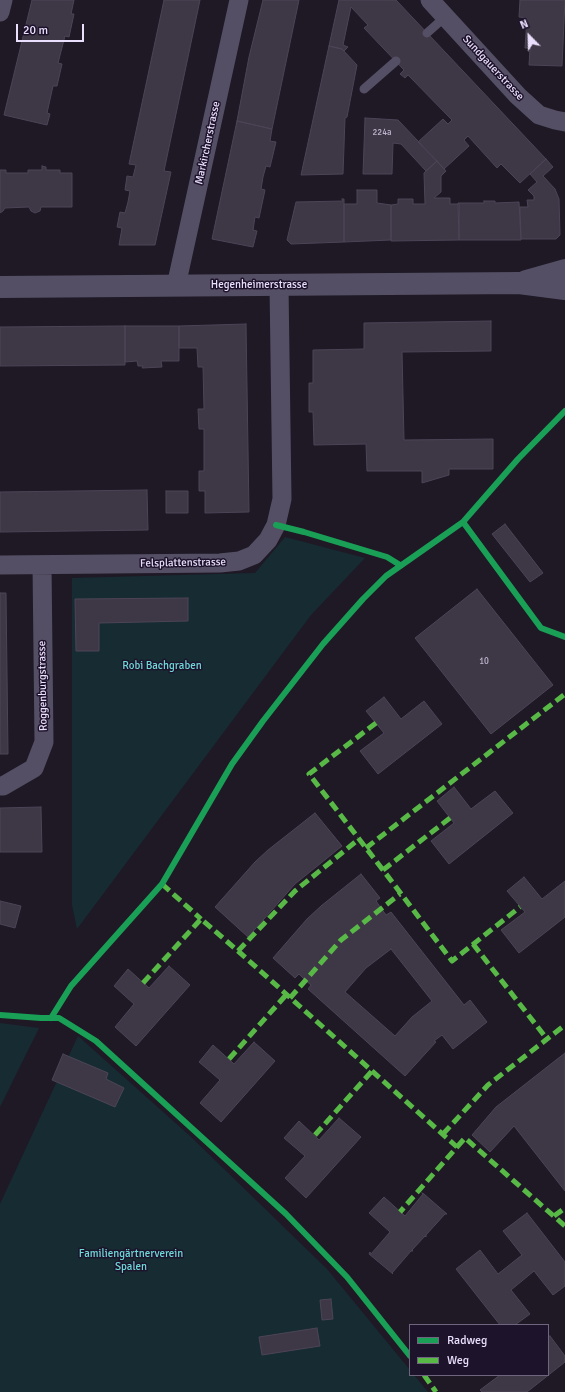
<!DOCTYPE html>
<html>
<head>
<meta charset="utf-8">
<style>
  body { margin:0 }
  #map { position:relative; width:565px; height:1392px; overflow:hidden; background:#1e1925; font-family:Signika,sans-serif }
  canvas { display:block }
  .legend { position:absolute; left:409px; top:1324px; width:140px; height:52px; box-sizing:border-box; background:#1d132b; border:1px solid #6f657f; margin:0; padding:5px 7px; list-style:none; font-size:12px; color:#eadffd }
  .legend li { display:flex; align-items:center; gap:8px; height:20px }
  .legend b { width:20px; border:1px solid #6f657f }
  .north { position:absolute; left:509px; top:16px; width:40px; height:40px; -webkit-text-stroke:3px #1d132b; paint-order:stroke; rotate:337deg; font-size:11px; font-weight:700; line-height:16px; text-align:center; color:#eadffd }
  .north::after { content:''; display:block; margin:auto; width:14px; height:18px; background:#eadffd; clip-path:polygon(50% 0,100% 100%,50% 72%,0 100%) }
  .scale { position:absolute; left:16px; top:24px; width:68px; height:18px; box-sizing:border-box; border:2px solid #eadffd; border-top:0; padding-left:5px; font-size:12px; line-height:14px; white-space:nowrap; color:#eadffd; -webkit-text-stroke:3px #1d132b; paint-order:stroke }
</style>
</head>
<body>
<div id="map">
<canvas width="565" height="1392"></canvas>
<ul class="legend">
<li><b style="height:5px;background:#1a9f57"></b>Radweg</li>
<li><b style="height:5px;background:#58b947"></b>Weg</li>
</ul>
<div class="north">N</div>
<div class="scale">20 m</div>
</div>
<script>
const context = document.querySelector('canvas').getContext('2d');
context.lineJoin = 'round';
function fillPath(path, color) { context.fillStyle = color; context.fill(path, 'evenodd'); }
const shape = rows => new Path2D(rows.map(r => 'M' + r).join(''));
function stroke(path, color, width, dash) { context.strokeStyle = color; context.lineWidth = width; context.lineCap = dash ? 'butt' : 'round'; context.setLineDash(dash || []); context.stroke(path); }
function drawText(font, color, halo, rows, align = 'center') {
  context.font = font + ' Signika,sans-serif'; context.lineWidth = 3; context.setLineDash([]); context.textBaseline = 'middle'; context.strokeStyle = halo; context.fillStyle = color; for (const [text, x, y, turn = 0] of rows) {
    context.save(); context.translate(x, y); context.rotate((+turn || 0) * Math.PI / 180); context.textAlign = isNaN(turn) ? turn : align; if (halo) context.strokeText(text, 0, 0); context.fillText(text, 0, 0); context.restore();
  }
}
const green = shape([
  [285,537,365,558,311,615,77,929,72,905,72,578,255,573],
  [0,1023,39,1028,0,1107],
  [78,1036,190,1136,327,1269,410,1370,410,1375,414,1375,428,1392,0,1392,0,1204]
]);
const building = shape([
  [32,0,74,0,71,14,74,14,69,37,65,36,58,63,62,64,57,86,53,86,47,113,50,114,47,125,4,115,32,0],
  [164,0,200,0,164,171,171,172,155,245,119,245,122,228,117,227,120,212,125,213,128,202,130,191,125,190,127,176,133,177,136,165,129,164,164,0],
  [263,0,299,0,272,129,237,121,249,57,263,0],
  [339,0,396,0,546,159,520,183,501,164,497,168,468,136,464,140,469,146,444,169,418,142,443,119,448,124,452,120,408,75,405,78,400,74,404,70,364,28,368,25,351,7,343,45,348,47,344,51,342,49,329,46,339,0],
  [520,0,565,0,562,66,529,65,530,48,525,48,527,18,519,17,520,0],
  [329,46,342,49,357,65,347,117,345,118,343,174,301,175,329,46],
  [365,118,398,120,437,161,426,171,401,144,393,143,392,174,363,174,365,118],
  [237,121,272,129,270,141,276,142,270,167,266,166,263,177,261,189,265,190,259,218,255,217,253,230,257,231,253,247,212,239,237,121],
  [546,159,553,167,543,176,555,189,559,199,560,235,556,239,521,239,520,207,528,207,527,200,534,200,534,196,528,190,537,182,530,174,546,159],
  [437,161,446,171,441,176,441,192,434,198,450,198,450,204,459,204,459,240,391,241,391,205,398,204,398,199,413,199,413,204,425,204,424,173,437,161],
  [42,166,46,167,46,170,60,170,60,173,72,173,72,207,41,207,40,211,35,213,31,211,29,207,5,208,3,211,0,213,0,170,6,170,6,173,28,173,28,170,42,170,42,166],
  [357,190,377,190,377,203,391,205,391,240,344,242,344,204,357,204,357,190],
  [342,199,344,199,344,242,291,244,287,240,296,202,343,201,342,199],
  [484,201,495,201,495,203,519,202,521,240,459,240,458,203,484,203,484,201],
  [491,321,491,351,402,352,404,440,493,439,493,469,449,469,449,475,422,483,422,471,367,471,366,444,314,445,313,412,309,412,309,383,313,383,313,350,364,349,364,323,491,321],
  [246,324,249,512,205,513,205,491,199,491,199,471,204,471,204,429,199,429,198,409,204,409,203,367,198,367,197,348,179,348,179,326,246,324],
  [125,326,125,365,0,366,0,327,125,326],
  [125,326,179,326,179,361,161,361,162,367,142,368,143,366,138,366,137,361,125,362,125,326],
  [147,490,148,530,0,532,0,492,147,490],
  [166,491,188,491,188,513,166,513,166,491],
  [505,524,543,573,530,582,492,534,505,524],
  [477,589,553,685,491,734,415,638,477,589],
  [0,593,6,593,8,754,0,754,0,593],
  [188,598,188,621,99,623,99,651,76,651,75,599,188,598],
  [384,697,401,719,424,701,442,724,378,774,360,751,384,733,366,711,384,697],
  [454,787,471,809,495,791,513,813,449,864,431,841,454,823,437,801,454,787],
  [41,807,42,852,0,852,0,808,41,807],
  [315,813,342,846,295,884,248,937,215,907,255,862,268,850,315,813],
  [361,874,380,898,376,901,386,915,391,912,464,1005,470,1000,487,1022,453,1049,442,1035,434,1041,436,1042,405,1076,308,989,311,985,305,980,299,974,295,978,273,958,307,919,321,906,361,874],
  [391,949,432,1001,412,1017,395,1036,345,992,366,968,391,949],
  [524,877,542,899,565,881,565,917,519,953,501,930,525,912,507,891,524,877],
  [0,901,21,906,15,928,0,924,0,901],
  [169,966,190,985,136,1046,115,1027,134,1004,114,986,128,969,149,988,169,966],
  [254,1042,275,1061,221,1122,200,1103,220,1080,199,1062,213,1045,234,1064,254,1042],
  [565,1053,565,1191,514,1126,490,1152,472,1135,496,1107,565,1053],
  [63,1054,108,1073,106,1079,124,1088,115,1107,52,1080,63,1054],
  [339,1118,361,1137,306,1198,285,1178,305,1156,284,1138,299,1121,319,1140,339,1118],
  [422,1193,424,1194,447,1214,445,1214,426,1235,426,1237,425,1236,412,1250,413,1251,411,1251,392,1273,393,1274,369,1254,370,1252,371,1254,390,1232,369,1213,384,1197,405,1216,423,1194,422,1193],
  [527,1213,565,1262,565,1286,553,1295,534,1271,511,1290,530,1314,515,1325,500,1325,456,1269,480,1250,498,1274,522,1255,503,1231,527,1213],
  [331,1299,333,1319,322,1320,320,1300,331,1299],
  [317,1328,320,1346,262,1355,259,1337,317,1328],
  [550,1336,565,1356,565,1362,527,1392,482,1392,480,1390,500,1375,548,1375,548,1337,550,1336]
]);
const service = shape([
  [427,33,445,17],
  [364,89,396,61]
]);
const minor = shape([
  [430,0,518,96,539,115,555,120,565,122],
  [0,12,3,0],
  [176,286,239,0],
  [0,565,220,563,239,561,254,555,268,540,276,525,282,499,279,285],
  [0,786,3,786,34,768,44,742,42,565]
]);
const tertiary = shape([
  [526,281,565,270],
  [0,287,519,283,565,289]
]);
const quiet = shape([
  [376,723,309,774,383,870],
  [450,818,383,870,452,961,520,907],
  [366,848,565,694],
  [162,884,201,919],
  [473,944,547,1039],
  [238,951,295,891,359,839],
  [143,983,201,919,238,951,457,1147,400,1212],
  [290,998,341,940,400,894],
  [229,1059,286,995],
  [443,1134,488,1085,565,1025],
  [315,1135,372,1071],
  [457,1147,465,1138,565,1226],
  [554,1216,565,1208],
  [424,1375,436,1392]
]);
const cycleway = shape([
  [463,522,541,628,565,637],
  [276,525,304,532,387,557,400,565],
  [0,1015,41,1018,59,1018,96,1041,286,1214,347,1277,410,1356],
  [51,1018,71,986,162,884,232,764,263,721,323,644,363,599,386,576,463,522,518,459,565,411]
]);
const numberNames = [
  ["224a",382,133],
  ["10",484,662]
];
const streetNames = [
  ["Sundgauerstrasse",493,68,47],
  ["Markircherstrasse",208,143,-78],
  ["Hegenheimerstrasse",259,285],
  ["Felsplattenstrasse",183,563,-1],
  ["Roggenburgstrasse",43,686,-91]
];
const parkNames = [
  ["Robi Bachgraben",162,666],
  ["Familiengärtnerverein",131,1254],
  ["Spalen",131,1267]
];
fillPath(green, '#172b33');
fillPath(building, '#3e3846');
stroke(building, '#4c4457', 1);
stroke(service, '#554f65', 9);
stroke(minor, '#554f65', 19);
stroke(tertiary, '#554f65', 22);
stroke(quiet, '#58b947', 5, [10, 5]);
stroke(cycleway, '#1a9f57', 6);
drawText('9px', '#bfb5cf', null, numberNames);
drawText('11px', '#eadffd', '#1d132b', streetNames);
drawText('11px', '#6edada', '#1d132b', parkNames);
</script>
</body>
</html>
